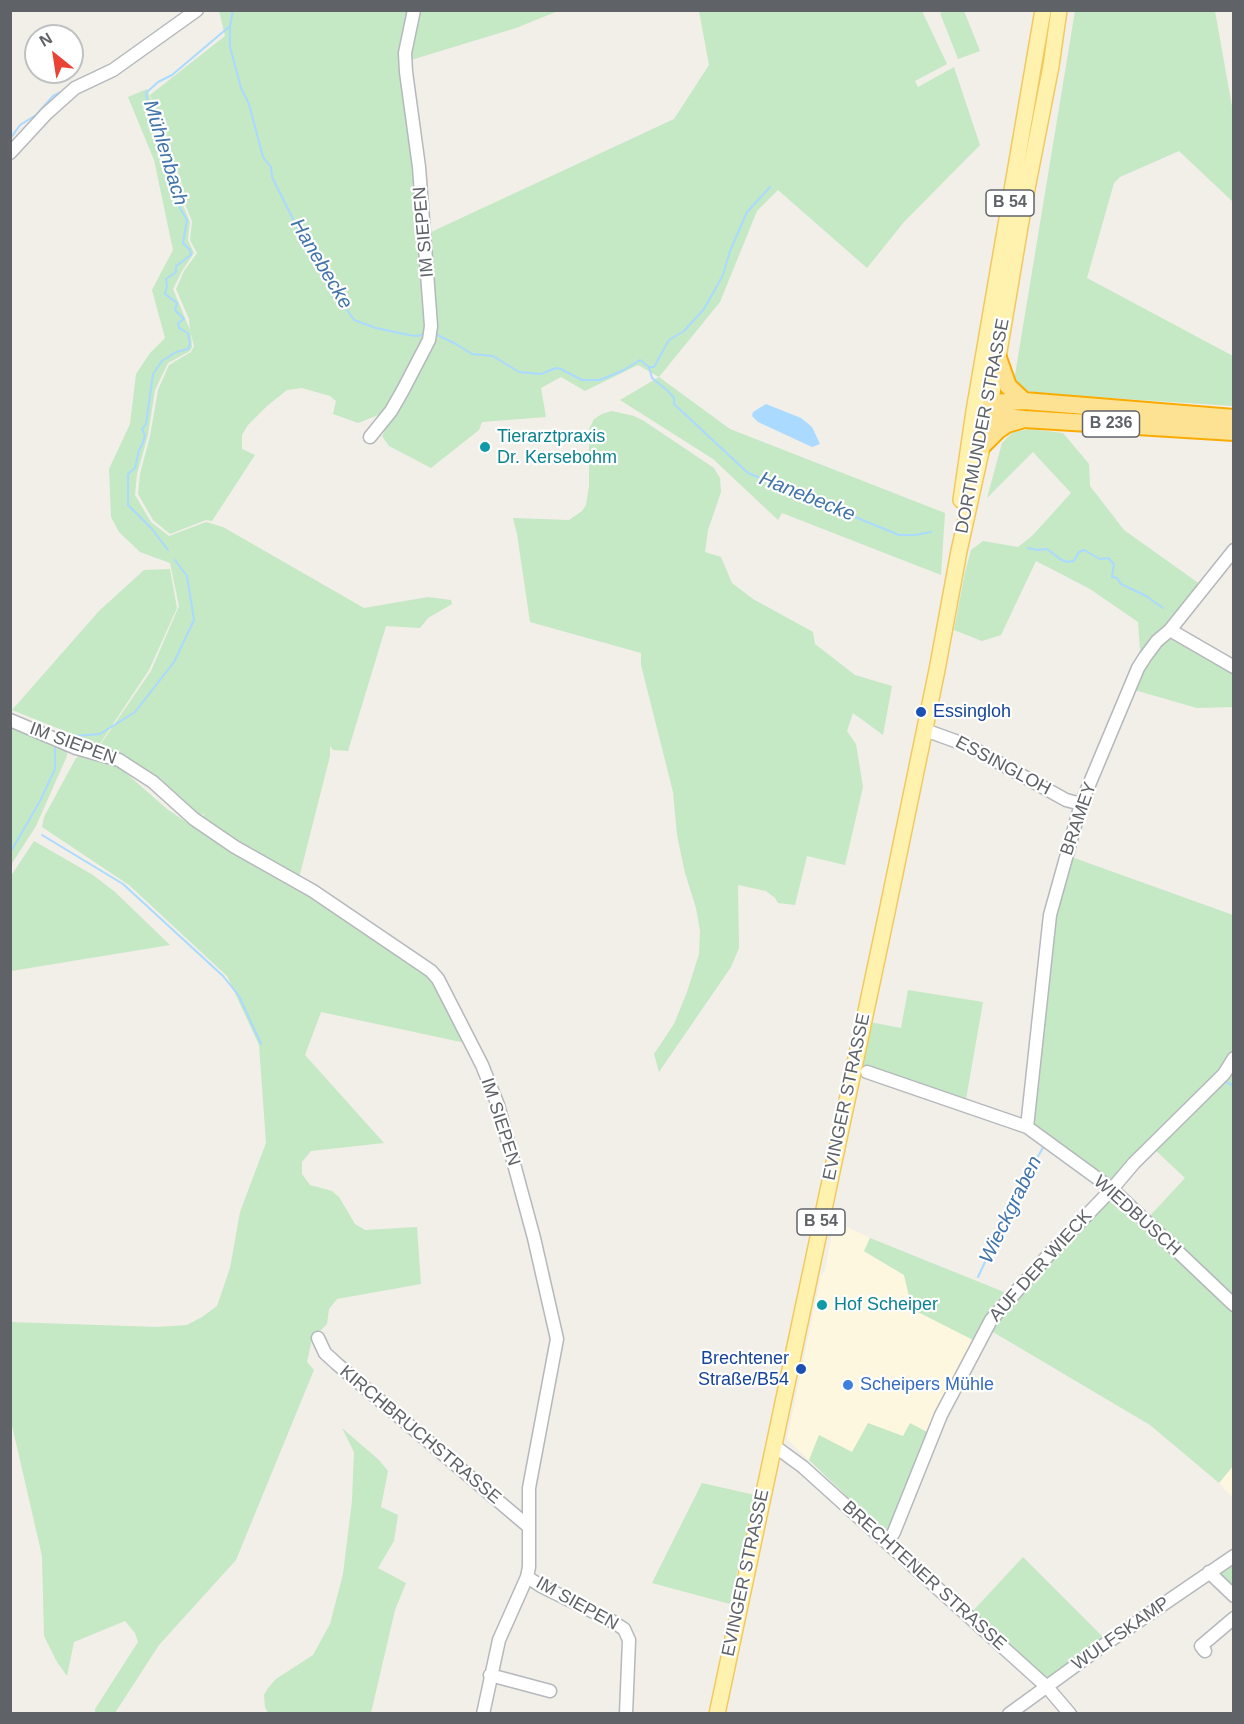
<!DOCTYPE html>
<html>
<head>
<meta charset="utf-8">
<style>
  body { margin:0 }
  #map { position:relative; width:1244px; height:1724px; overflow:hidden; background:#f1efe8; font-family:Helvetica,sans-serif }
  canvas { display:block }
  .frame { position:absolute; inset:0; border:12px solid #5f6368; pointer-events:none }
  .north { position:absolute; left:24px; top:24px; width:60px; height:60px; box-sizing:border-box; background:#fff; border:2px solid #bfc1c3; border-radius:50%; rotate:330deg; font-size:16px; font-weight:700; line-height:24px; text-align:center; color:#5f6368 }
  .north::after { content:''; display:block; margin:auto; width:21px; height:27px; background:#ea4335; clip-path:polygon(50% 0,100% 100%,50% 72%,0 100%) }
</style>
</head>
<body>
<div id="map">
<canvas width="1244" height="1724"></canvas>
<div class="frame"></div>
<div class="north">N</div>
</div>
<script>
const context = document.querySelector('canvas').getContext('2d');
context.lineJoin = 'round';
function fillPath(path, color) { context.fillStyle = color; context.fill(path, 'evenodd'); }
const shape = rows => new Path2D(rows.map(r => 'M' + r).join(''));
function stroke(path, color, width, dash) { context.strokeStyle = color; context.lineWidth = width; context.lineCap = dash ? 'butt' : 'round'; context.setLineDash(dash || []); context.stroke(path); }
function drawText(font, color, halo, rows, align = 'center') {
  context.font = font + ' Helvetica,sans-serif'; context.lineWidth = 4.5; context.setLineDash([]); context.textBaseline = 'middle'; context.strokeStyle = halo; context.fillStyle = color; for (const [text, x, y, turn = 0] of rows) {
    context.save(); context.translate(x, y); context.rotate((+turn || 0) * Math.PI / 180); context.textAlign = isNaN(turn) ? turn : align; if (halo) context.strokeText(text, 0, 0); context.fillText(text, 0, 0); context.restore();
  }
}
const commercial = shape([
  [834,1221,870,1238,864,1252,904,1275,912,1309,973,1340,948,1389,929,1433,903,1437,852,1452,819,1435,809,1460,787,1439,821,1276,825,1271],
  [1233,1466,1233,1498,1219,1483]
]);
const green = shape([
  [950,10,964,11,980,51,958,59,940,13],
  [219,11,410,11,405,35,427,329,424,342,386,412,358,423,333,414,336,401,330,396,302,388,287,390,267,406,248,425,242,435,242,449,255,455,212,521,206,520,170,534,153,520,138,494,140,474,150,436,158,390,169,365,191,352,194,346,191,334,192,347,190,351,168,363,155,390,148,435,137,474,135,495,151,522,169,536,206,522,223,527,364,608,428,597,451,600,452,604,428,618,420,628,386,626,348,751,333,750,330,746,330,756,299,878,232,843,201,818,205,814,197,816,124,757,100,745,151,671,179,606,170,563,140,552,119,532,111,517,109,469,130,424,136,374,150,353,165,338,152,290,173,250,154,160,128,97,147,89,181,184,182,203,190,222,188,240,194,253,182,271,173,289,190,330,189,319,176,289,184,271,197,253,190,240,192,221,184,202,182,184,150,95,225,36],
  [417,11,558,11,516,28,411,60],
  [699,11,922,11,947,64,915,81,918,87,954,67,980,145,904,222,867,268,778,190,757,211,720,302,659,377,730,429,945,513,941,575,782,513,778,520,713,459,620,400,659,377,638,365,585,391,561,377,541,388,546,417,482,422,479,430,431,468,389,446,382,436,429,348,429,233,674,119,709,65],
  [1075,11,1215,11,1233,112,1233,202,1179,151,1120,177,1114,183,1087,278,1233,356,1233,406,1046,394,1020,390,1014,381],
  [612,411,634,416,644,421,714,468,720,478,721,492,708,530,705,552,721,557,732,583,753,599,813,632,815,644,855,675,892,686,883,735,853,713,847,731,856,744,863,787,845,865,807,856,795,905,778,903,775,898,766,891,738,885,739,948,731,967,659,1072,654,1054,674,1024,687,992,699,954,700,931,696,908,685,873,677,835,673,792,641,665,641,653,530,622,517,534,513,518,569,520,582,511,586,505,589,486,589,429,594,419,602,414],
  [1030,429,1063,433,1089,464,1090,486,1124,530,1204,587,1170,630,1233,667,1233,707,1197,708,1131,689,1140,650,1138,622,1090,589,1036,561,1001,635,982,641,954,630,965,572,971,550,983,541,1018,547,1032,536,1071,493,1033,452,987,498,1002,443,1013,432],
  [170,569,177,608,149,670,99,745,12,710,99,611,144,570],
  [11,725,57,744,67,752,67,756,36,826,11,865],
  [80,756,101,759,119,767,167,809,195,828,279,880,297,886,428,972,470,1044,321,1012,305,1055,384,1143,311,1151,302,1162,302,1174,310,1185,332,1191,339,1197,355,1224,365,1230,417,1227,421,1284,337,1299,329,1309,327,1324,312,1339,307,1362,314,1370,236,1560,159,1645,115,1713,95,1713,95,1709,138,1642,135,1633,125,1621,74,1642,67,1676,57,1662,44,1636,42,1556,11,1421,10,1322,157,1327,187,1325,202,1317,217,1306,230,1268,240,1212,266,1143,259,1045,227,976,129,885,42,827,44,817,76,758],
  [34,841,93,875,115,892,170,945,11,971,11,876],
  [1066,855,1233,915,1233,1466,1219,1483,1150,1425,988,1329,1112,1189,1031,1132,1050,915],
  [1151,1146,1185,1178,1146,1220,1112,1189],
  [908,990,983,1002,965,1105,855,1070,864,1021,901,1028],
  [870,1238,1009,1294,973,1340,912,1309,904,1275,864,1251],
  [868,1423,903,1436,910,1423,929,1433,891,1529,887,1532,884,1532,809,1460,819,1435,852,1452],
  [342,1428,379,1460,388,1471,381,1507,398,1515,394,1541,378,1568,406,1583,395,1610,371,1713,268,1713,265,1707,264,1695,268,1688,276,1679,313,1655,330,1624,343,1574,352,1501,354,1452],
  [702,1483,755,1495,730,1604,652,1583],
  [1023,1557,1108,1642,1047,1687,971,1613],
  [1233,1557,1233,1591,1213,1571]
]);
const water = shape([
  [766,404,801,418,812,427,820,444,812,447,758,422,752,416,753,412]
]);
const stream = shape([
  [230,26,230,47,241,88,249,104,263,157,271,167,272,177,302,237,329,284,354,320,376,328,409,335,417,336,427,334],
  [10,139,20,125,36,115,53,96,63,91],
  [435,334,456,344,472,354,493,356,519,372,541,374,556,368,561,369,582,380,600,380,624,370,640,360,649,367,652,378,668,391,674,398,674,404,748,473,899,535,915,535,931,532],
  [649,367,654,367,669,340,684,331,704,309,723,275,730,251,747,212,770,187],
  [1028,548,1037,550,1047,549,1060,559,1067,562,1074,561,1079,552,1084,550,1100,559,1108,558,1114,564,1112,577,1117,578,1121,584,1146,596,1163,608],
  [168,550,152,529,128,505,128,474,135,468,139,450,143,443,145,435,142,429,146,424,153,374,162,361,176,352,188,349,190,344,188,333,179,328,178,323,184,319,175,310,177,303,165,294,167,286,166,279,176,272,176,266,191,255,190,250,183,243,187,220,177,203,178,187,167,162,166,149,151,123,146,93,158,82,172,75,230,26,233,10],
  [60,737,61,734,76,736,100,734,135,712,174,662,194,620,187,576,175,560],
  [42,835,123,884,223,976,239,996,261,1044],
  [10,853,40,801,55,769,55,744],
  [1224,1081,1234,1086],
  [978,1277,1019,1189,1044,1146]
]);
const minor = shape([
  [10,153,46,114,75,88,113,70,197,10],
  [370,437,391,411,403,390,429,340,431,326,419,167,406,72,405,53,414,10],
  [1170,630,1234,667],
  [10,720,76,748,119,760,153,782,194,819,235,847,313,891,431,971,438,979,482,1065,498,1105,534,1238,557,1339,529,1488,529,1567,527,1577,499,1640,483,1714],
  [925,730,969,746,1066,800,1081,804],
  [867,1072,1027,1127,1112,1189,1234,1305],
  [1027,1127,1050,915,1081,804,1138,668,1145,657,1157,641,1170,630,1234,550],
  [318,1338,325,1353,337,1364,529,1527],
  [773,1445,803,1467,1047,1687,1070,1714],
  [887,1543,894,1532,941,1415,991,1320,1052,1251,1112,1189,1134,1163,1224,1074,1234,1058],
  [1209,1572,1234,1596],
  [527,1577,541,1586,610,1620,624,1629,629,1640,626,1714],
  [1205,1651,1201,1646,1234,1618],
  [490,1675,550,1691],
  [1009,1714,1108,1642,1234,1556]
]);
const major = shape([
  [961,500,974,411,1043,10],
  [717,1714,887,912,937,670,959,551,986,429,1023,209,1051,66,1059,10]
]);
const highway = shape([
  [998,358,1008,386,1024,401],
  [991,403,1024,401,1234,418],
  [988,415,1024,419,1234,432],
  [982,446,998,430,1007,424,1021,420]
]);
const markers = [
  [485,447,6,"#0f9aa8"],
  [921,712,6,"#1a4fb4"],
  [822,1305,6,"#0f9aa8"],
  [801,1369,6,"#1a4fb4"],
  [848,1385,6,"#3f7fe0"]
];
const shields = [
  [1010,203,48],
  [1111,424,57],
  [821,1222,48]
];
const shieldNames = [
  ["B 54",1010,203],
  ["B 236",1111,424],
  ["B 54",821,1222]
];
const streetNames = [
  ["IM SIEPEN",424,232,-95],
  ["DORTMUNDER STRASSE",983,426,-79],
  ["IM SIEPEN",73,744,20],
  ["ESSINGLOH",1003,766,28],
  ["BRAMEY",1079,819,-71],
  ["EVINGER STRASSE",847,1097,-78],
  ["IM SIEPEN",500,1122,72],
  ["WIEDBUSCH",1137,1216,42],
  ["AUF DER WIECK",1041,1266,-48],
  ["KIRCHBRUCHSTRASSE",420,1435,40],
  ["EVINGER STRASSE",746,1573,-78],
  ["BRECHTENER STRASSE",924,1576,42],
  ["IM SIEPEN",577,1604,29],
  ["WULFSKAMP",1121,1634,-35]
];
const cultureNames = [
  ["Tierarztpraxis",497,437],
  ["Dr. Kersebohm",497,458],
  ["Hof Scheiper",834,1305]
];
const transitNames = [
  ["Essingloh",933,712],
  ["Brechtener",789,1359,"right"],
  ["Straße/B54",789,1380,"right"]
];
const shopNames = [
  ["Scheipers Mühle",860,1385]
];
const waterNames = [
  ["Mühlenbach",165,153,73],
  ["Hanebecke",321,264,59],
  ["Hanebecke",807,497,22],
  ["Wieckgraben",1011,1210,-64]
];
fillPath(commercial, '#fef7e0');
fillPath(green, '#c5e8c5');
fillPath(water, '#aadaff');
stroke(stream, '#aadaff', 2);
stroke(minor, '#b5b8bc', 15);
stroke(major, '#f2c960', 18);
stroke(highway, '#f9ab00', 20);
stroke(minor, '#fff', 12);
stroke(major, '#fff2af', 15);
stroke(highway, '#fde293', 16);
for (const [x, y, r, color] of markers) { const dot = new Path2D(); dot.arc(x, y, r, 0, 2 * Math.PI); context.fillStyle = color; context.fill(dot); stroke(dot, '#fff', 2); }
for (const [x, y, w] of shields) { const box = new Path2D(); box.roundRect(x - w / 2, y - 13, w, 26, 4.5); context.fillStyle = '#fff'; context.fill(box); stroke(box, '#5f6368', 1.5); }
drawText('bold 16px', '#5f6368', null, shieldNames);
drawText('18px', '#5f6368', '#fff', streetNames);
drawText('18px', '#0d838f', '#fff', cultureNames, 'left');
drawText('18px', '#164399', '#fff', transitNames, 'left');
drawText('18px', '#366cbe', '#fff', shopNames, 'left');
drawText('italic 20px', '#4174aa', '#fff', waterNames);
</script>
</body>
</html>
